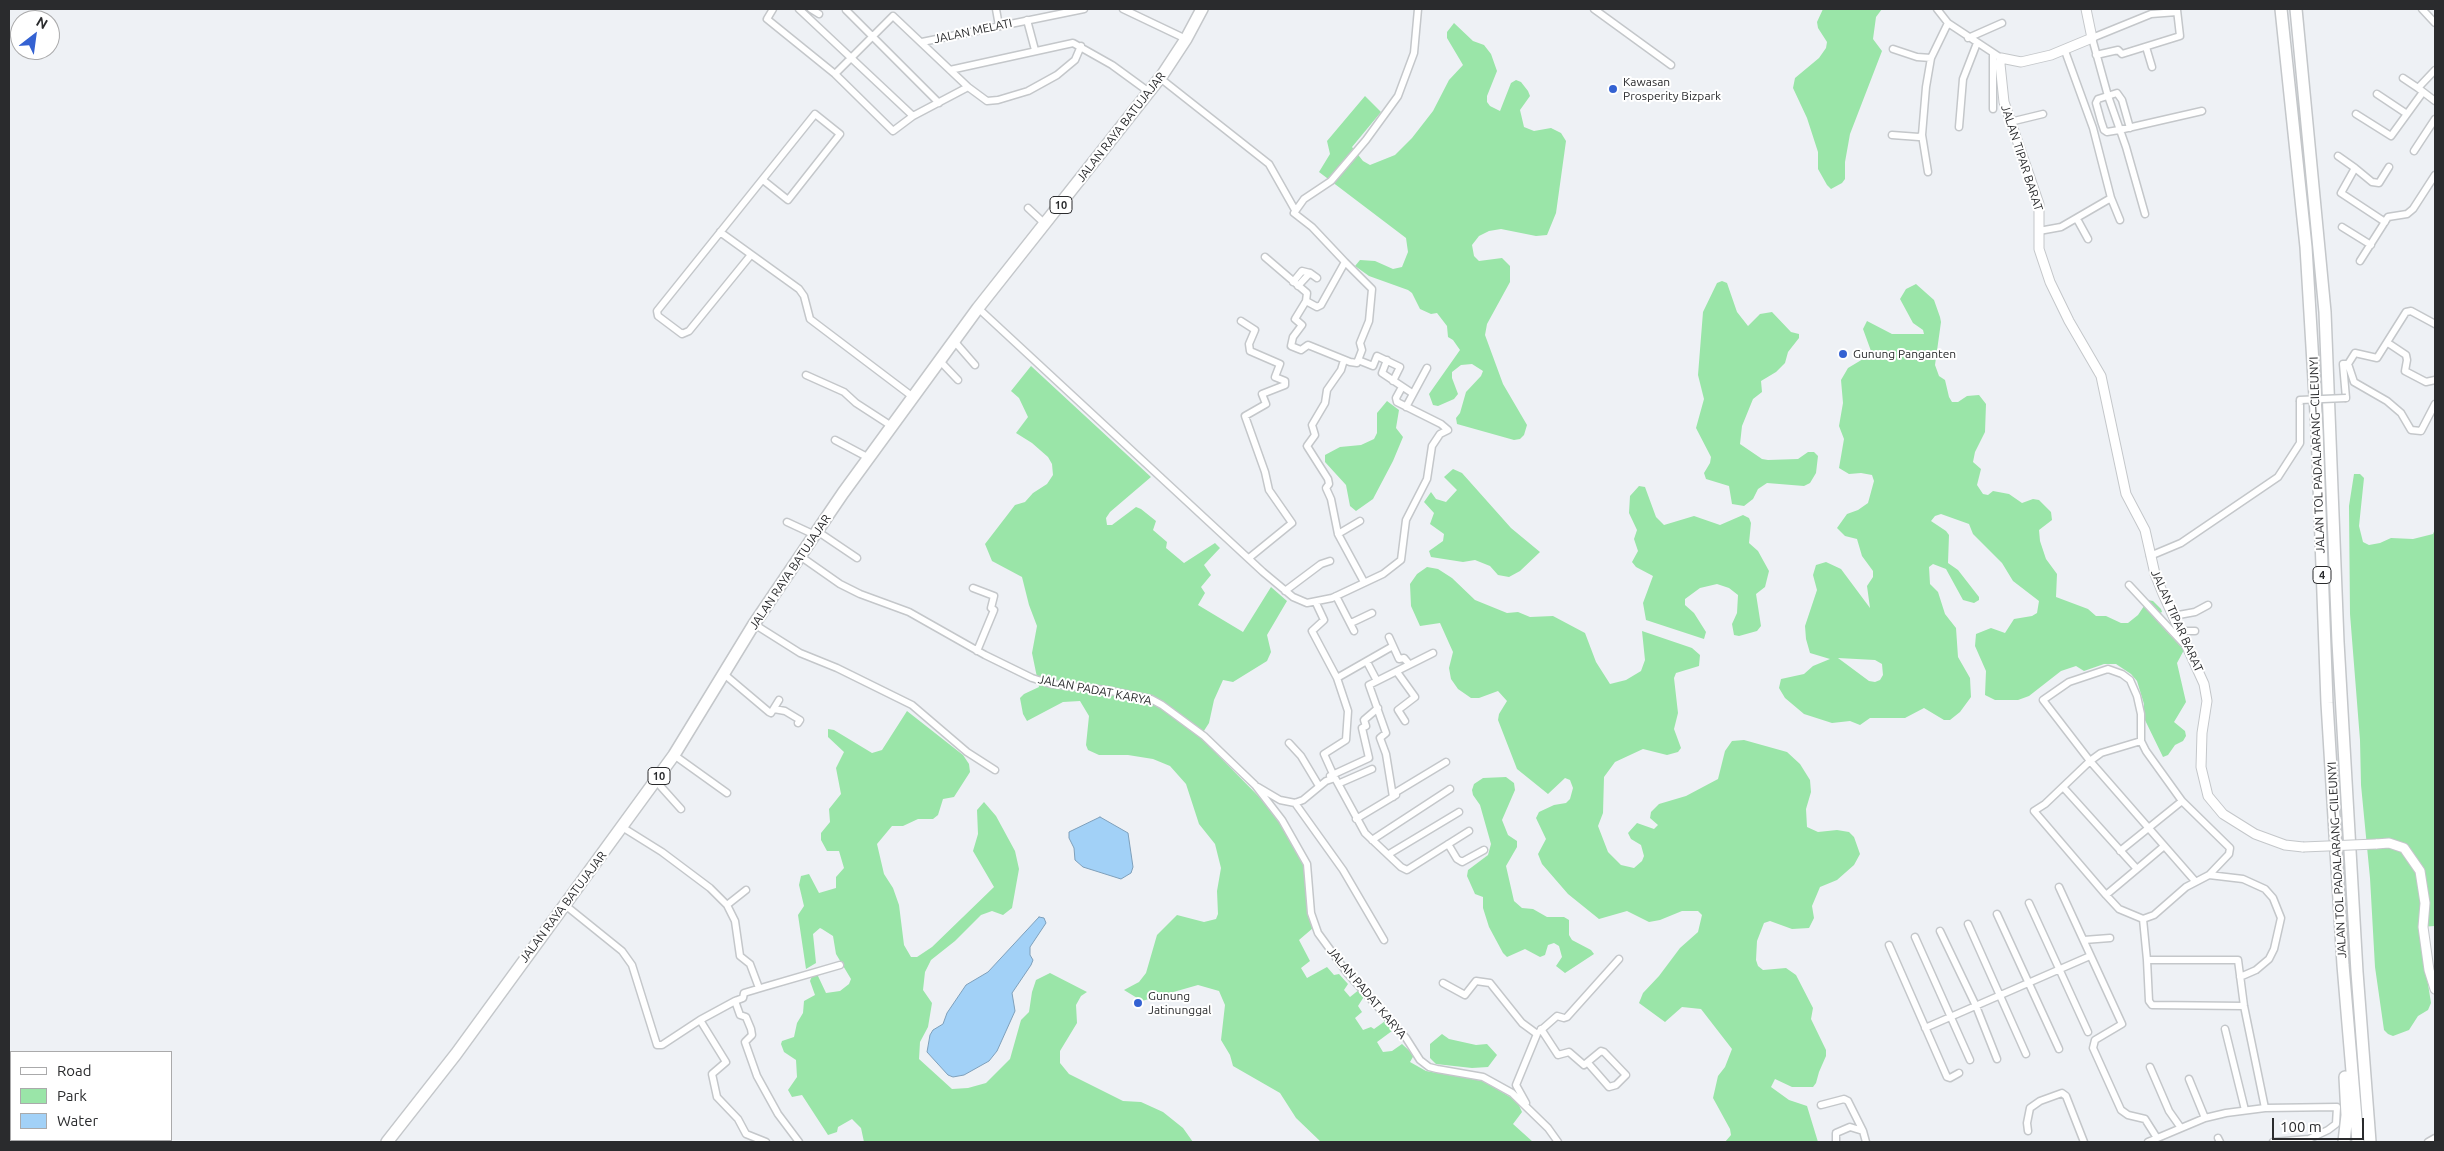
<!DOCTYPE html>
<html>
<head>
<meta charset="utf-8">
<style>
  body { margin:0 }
  #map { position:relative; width:2444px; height:1151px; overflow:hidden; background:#eef1f5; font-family:Ubuntu,sans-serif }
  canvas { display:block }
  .frame { position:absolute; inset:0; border:10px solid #2a2b2d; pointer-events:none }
  .legend { position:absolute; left:10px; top:1051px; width:162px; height:90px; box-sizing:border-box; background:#fff; border:1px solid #aaaaab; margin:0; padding:6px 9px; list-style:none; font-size:15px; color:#2a2b2d }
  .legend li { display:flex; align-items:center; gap:10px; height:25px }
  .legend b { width:25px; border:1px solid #aaaaab }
  .north { position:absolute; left:10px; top:10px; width:50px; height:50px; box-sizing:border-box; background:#fff; border:1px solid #aaaaab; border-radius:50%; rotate:30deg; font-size:14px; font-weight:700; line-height:20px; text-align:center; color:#2a2b2d }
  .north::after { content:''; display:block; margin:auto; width:18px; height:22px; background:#3462d2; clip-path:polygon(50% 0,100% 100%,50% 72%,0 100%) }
  .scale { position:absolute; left:2272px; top:1118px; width:92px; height:22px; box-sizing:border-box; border:2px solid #2a2b2d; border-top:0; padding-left:6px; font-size:15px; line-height:18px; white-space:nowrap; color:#2a2b2d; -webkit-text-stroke:4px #fff; paint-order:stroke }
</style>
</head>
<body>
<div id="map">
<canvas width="2444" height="1151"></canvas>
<div class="frame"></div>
<ul class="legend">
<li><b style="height:6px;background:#fff"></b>Road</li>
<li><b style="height:14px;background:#9ae5a8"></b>Park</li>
<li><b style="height:14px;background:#a2d1f7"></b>Water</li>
</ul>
<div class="north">N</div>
<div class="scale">100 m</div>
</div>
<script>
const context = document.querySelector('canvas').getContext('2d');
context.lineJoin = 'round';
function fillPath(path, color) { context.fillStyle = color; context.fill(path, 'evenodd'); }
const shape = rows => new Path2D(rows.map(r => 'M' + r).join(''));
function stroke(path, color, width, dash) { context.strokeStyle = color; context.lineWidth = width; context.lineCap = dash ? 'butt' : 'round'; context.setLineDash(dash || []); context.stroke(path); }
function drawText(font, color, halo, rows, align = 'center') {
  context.font = font + ' Ubuntu,sans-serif'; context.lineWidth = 4; context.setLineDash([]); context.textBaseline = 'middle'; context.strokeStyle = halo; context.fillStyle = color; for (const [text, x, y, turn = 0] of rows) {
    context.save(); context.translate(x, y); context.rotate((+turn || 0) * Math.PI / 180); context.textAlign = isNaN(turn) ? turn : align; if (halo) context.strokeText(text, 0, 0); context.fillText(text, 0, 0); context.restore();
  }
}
const green = shape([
  [1823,9,1882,9,1876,17,1873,39,1882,51,1850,134,1845,162,1845,179,1842,183,1831,189,1827,185,1818,169,1818,152,1807,118,1793,88,1795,78,1819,58,1826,48,1827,42,1818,28,1817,22],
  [1454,23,1473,41,1484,45,1491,54,1497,71,1487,96,1487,102,1490,106,1500,111,1511,83,1516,80,1521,82,1528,91,1530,96,1520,110,1524,127,1534,131,1551,128,1561,133,1566,141,1556,213,1547,235,1536,236,1501,229,1489,231,1479,236,1472,245,1474,256,1479,261,1502,258,1510,266,1510,282,1487,324,1485,335,1503,384,1527,425,1524,435,1520,439,1514,440,1457,424,1456,418,1460,413,1466,392,1481,376,1483,371,1472,364,1461,365,1452,372,1452,378,1458,394,1454,399,1438,406,1433,405,1429,394,1460,350,1453,340,1448,337,1447,326,1437,313,1431,314,1420,309,1412,293,1408,290,1369,276,1355,266,1360,260,1375,261,1393,269,1402,267,1408,252,1406,238,1319,172,1330,154,1327,141,1365,96,1381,112,1352,147,1363,161,1370,165,1395,155,1412,138,1433,111,1449,80,1463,65,1447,38,1447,32],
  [1722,281,1727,283,1737,312,1748,326,1760,314,1772,312,1791,332,1799,334,1799,338,1788,352,1785,363,1776,372,1761,381,1762,392,1753,399,1742,426,1740,444,1762,459,1768,460,1798,459,1808,452,1814,452,1818,456,1816,473,1810,483,1804,486,1767,483,1758,489,1753,499,1744,506,1732,504,1729,486,1706,479,1704,473,1710,463,1711,457,1696,428,1704,399,1698,375,1703,312,1717,283],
  [1916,284,1934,300,1940,317,1941,322,1935,365,1939,376,1945,380,1949,397,1952,402,1958,402,1967,396,1979,395,1986,404,1985,432,1975,452,1973,462,1981,469,1977,485,1983,494,1988,495,1993,491,2009,494,2022,503,2033,499,2039,500,2051,512,2052,520,2039,530,2040,541,2046,559,2057,574,2056,597,2088,609,2096,616,2106,616,2121,623,2128,623,2138,615,2148,600,2153,601,2161,609,2162,612,2158,614,2158,622,2184,650,2177,663,2186,702,2174,722,2185,731,2186,736,2183,741,2175,745,2168,755,2163,757,2144,718,2144,704,2137,681,2131,674,2116,664,2104,664,2084,671,2076,666,2061,671,2029,696,2018,700,1995,700,1985,695,1986,671,1975,646,1976,634,1991,628,2005,633,2014,619,2032,616,2037,613,2039,601,2013,581,2002,563,1973,534,1969,524,1941,514,1935,516,1931,521,1946,531,1949,535,1948,563,1958,570,1979,597,1979,600,1974,603,1963,600,1946,569,1933,564,1929,567,1930,584,1938,592,1945,614,1956,628,1958,657,1970,678,1971,697,1960,712,1950,720,1944,720,1924,708,1905,718,1870,718,1860,725,1850,721,1832,723,1804,714,1785,698,1779,688,1781,679,1804,674,1813,666,1830,659,1810,653,1806,639,1805,626,1817,590,1813,575,1816,565,1826,562,1841,569,1870,608,1867,586,1873,577,1873,571,1862,556,1857,539,1845,536,1837,528,1847,514,1858,510,1868,503,1874,481,1872,475,1861,473,1849,474,1839,468,1844,439,1839,426,1843,403,1841,380,1848,368,1868,356,1871,351,1863,329,1867,321,1892,334,1924,334,1923,330,1913,323,1900,299,1906,289],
  [1838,658,1875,660,1882,664,1883,675,1880,680,1875,682,1869,681],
  [1031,366,1151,477,1110,512,1106,518,1107,525,1112,525,1136,507,1141,509,1156,521,1153,530,1167,542,1166,548,1184,563,1215,543,1220,548,1204,565,1211,575,1201,587,1205,593,1198,605,1243,632,1271,587,1287,601,1267,635,1271,652,1267,661,1233,682,1223,680,1214,700,1209,723,1200,737,1275,813,1304,862,1313,928,1299,940,1310,961,1301,968,1307,978,1327,967,1334,975,1339,974,1348,984,1344,990,1350,997,1360,989,1365,995,1358,1006,1362,1012,1355,1018,1363,1030,1371,1027,1374,1029,1388,1019,1396,1028,1377,1042,1383,1052,1392,1051,1402,1044,1414,1055,1410,1062,1426,1071,1483,1081,1517,1101,1522,1112,1513,1124,1533,1142,1321,1142,1296,1118,1280,1093,1233,1066,1230,1055,1221,1040,1225,1005,1219,991,1198,985,1142,1001,1124,990,1139,982,1146,973,1157,935,1177,915,1204,922,1216,919,1218,914,1217,891,1221,868,1215,844,1199,824,1186,784,1170,766,1153,759,1128,755,1099,755,1088,750,1086,745,1089,716,1080,701,1063,702,1027,721,1023,714,1020,698,1024,694,1039,687,1032,653,1037,626,1029,605,1022,577,992,561,985,544,1015,505,1025,502,1033,493,1047,484,1053,475,1052,464,1048,457,1032,443,1016,433,1028,417,1019,398,1011,391],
  [1387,401,1399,410,1396,428,1403,437,1393,461,1373,499,1356,511,1350,506,1346,485,1325,462,1325,455,1340,447,1361,445,1374,439,1377,433,1377,413],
  [1453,469,1462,473,1511,528,1540,552,1520,571,1509,577,1498,575,1490,566,1475,560,1463,562,1431,557,1429,551,1443,541,1444,534,1430,524,1434,513,1424,502,1431,492,1436,499,1446,502,1457,490,1444,477],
  [2354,474,2360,474,2364,478,2359,526,2363,542,2369,545,2380,543,2391,538,2413,539,2433,534,2435,529,2435,926,2419,927,2431,1003,2428,1010,2418,1016,2409,1030,2393,1036,2388,1034,2384,1030,2375,967,2370,878,2361,785,2360,740,2350,614,2349,506],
  [1639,486,1645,487,1656,517,1664,525,1694,516,1720,525,1743,515,1749,518,1751,523,1749,543,1758,551,1769,571,1765,587,1756,594,1761,626,1757,631,1739,636,1734,635,1732,624,1737,613,1738,595,1729,588,1717,584,1700,588,1685,599,1685,605,1694,613,1706,632,1704,639,1646,620,1643,603,1653,576,1636,567,1632,562,1638,551,1634,539,1637,530,1629,513,1630,496],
  [1427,567,1438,569,1452,578,1475,600,1507,613,1518,612,1530,617,1553,616,1585,633,1596,662,1610,684,1626,680,1641,671,1645,660,1642,631,1692,648,1700,655,1699,666,1676,673,1674,678,1678,713,1674,729,1681,748,1678,752,1667,755,1643,749,1615,762,1604,777,1603,813,1598,826,1608,852,1621,865,1634,868,1642,861,1644,856,1641,845,1631,839,1628,833,1637,823,1654,829,1658,825,1650,818,1651,812,1659,804,1686,796,1718,779,1725,751,1732,741,1744,740,1787,752,1800,764,1810,780,1811,792,1806,809,1807,827,1818,832,1837,830,1849,832,1854,837,1860,854,1854,865,1837,880,1820,887,1812,906,1814,918,1809,928,1792,929,1770,921,1764,923,1757,941,1756,960,1758,966,1763,970,1786,968,1796,975,1813,1008,1811,1019,1826,1050,1826,1056,1819,1072,1816,1083,1813,1087,1792,1087,1775,1079,1771,1087,1789,1100,1807,1106,1818,1142,1725,1142,1731,1135,1730,1129,1713,1098,1718,1076,1725,1067,1732,1049,1701,1009,1682,1007,1665,1022,1639,1003,1643,993,1659,976,1680,948,1698,932,1702,915,1698,911,1682,911,1660,920,1649,922,1627,911,1599,919,1568,894,1542,864,1538,854,1546,839,1536,818,1539,812,1554,805,1566,803,1570,799,1573,788,1570,780,1565,778,1548,794,1517,769,1498,720,1499,714,1507,701,1498,691,1479,698,1471,698,1458,689,1451,679,1449,668,1453,652,1440,623,1420,626,1411,606,1410,584,1417,574],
  [907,711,963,755,969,764,970,772,954,797,943,799,938,815,933,819,918,819,903,826,892,826,877,844,884,874,893,888,899,905,904,945,911,957,917,957,932,947,994,887,973,851,978,834,977,810,984,802,996,816,1015,851,1019,869,1012,908,1003,915,992,911,981,915,955,941,931,960,925,972,923,990,932,1003,928,1027,920,1042,919,1059,952,1089,968,1088,986,1083,1010,1059,1021,1020,1029,1012,1032,992,1036,980,1050,973,1087,992,1081,996,1076,1005,1077,1023,1060,1051,1060,1063,1069,1074,1123,1101,1141,1102,1163,1112,1183,1128,1193,1142,864,1142,861,1128,852,1119,838,1127,837,1132,828,1135,802,1095,792,1097,788,1090,797,1077,796,1060,784,1052,781,1044,782,1041,794,1037,797,1023,803,1013,804,1001,815,995,810,981,812,976,818,976,826,993,840,991,849,984,851,979,836,954,833,936,822,929,820,928,813,934,816,963,806,969,798,915,804,906,799,885,801,876,809,874,819,893,836,888,836,877,844,868,839,851,827,851,821,840,821,833,830,822,829,809,841,794,836,768,844,752,828,737,828,729,834,730,872,753,882,750],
  [1506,777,1514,783,1515,790,1502,820,1508,835,1517,841,1517,847,1506,866,1514,901,1522,908,1533,909,1547,917,1564,917,1569,920,1569,935,1572,940,1591,950,1594,954,1565,973,1556,966,1562,957,1559,946,1554,943,1548,945,1545,955,1540,957,1525,949,1507,957,1503,953,1489,927,1483,908,1483,897,1475,894,1467,876,1468,870,1488,855,1491,844,1480,805,1473,795,1472,790,1474,784,1483,778],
  [1442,1034,1449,1039,1476,1045,1487,1044,1497,1055,1488,1067,1472,1068,1436,1064,1430,1058,1430,1044]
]);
const water = shape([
  [1100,817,1128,833,1133,867,1131,873,1121,879,1083,867,1075,860,1074,848,1069,838,1069,832,1100,817],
  [1039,917,1044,918,1046,923,1030,947,1030,955,1033,960,1031,965,1012,993,1015,1011,997,1051,989,1061,964,1075,953,1077,948,1075,927,1052,930,1035,933,1030,943,1024,947,1013,966,985,988,972,1039,917]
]);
const street = shape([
  [773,9,767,19,835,74,893,131,913,116,968,87],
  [799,9,913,116],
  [811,9,819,14],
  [996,9,999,26],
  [1123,9,1186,39],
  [1594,9,1671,65],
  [1937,9,1948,23,2001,58],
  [2422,9,2435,23],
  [846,10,939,103],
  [1027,20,1035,50],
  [1968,38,2002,23],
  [922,42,1084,9],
  [2146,47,2152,67],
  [1893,49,1917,57,1931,58,1948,23],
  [2065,51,2093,128,2111,198,2120,220],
  [1993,53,1993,109],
  [2096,55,2118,50,2122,54,2180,36,2177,10],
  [950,70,1073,43,1112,65,1149,92],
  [2435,70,2418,88,2435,101],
  [835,74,893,16,968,87,987,101,998,100,1028,91,1057,75,1075,60,1081,46],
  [1160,78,1269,164,1295,210],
  [2403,78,2418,88],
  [2377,94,2407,114],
  [2356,114,2391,136,2423,92],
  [2010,122,2043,114],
  [1959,127,1963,79,1977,43],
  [2130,128,2122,100,2117,93,2098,99,2096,103,2101,121,2104,130,2107,132,2119,130,2202,111],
  [1892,135,1919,137,1922,135,1926,87,1931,58],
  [1922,135,1928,172],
  [2414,151,2435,119],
  [2338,156,2355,168],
  [1028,208,1045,224],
  [2145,214,2126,147,2108,96,2092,38,2151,14,2177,12],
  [2077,219,2088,239],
  [2385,222,2341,193,2355,168,2372,182,2379,183,2389,167],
  [2342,227,2371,245],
  [2039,231,2061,227,2111,198],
  [720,232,799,289,804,296,810,319,913,397],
  [750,256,689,331,682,334,658,316,657,311,815,114,840,134,788,200,763,180],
  [1265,257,1307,293,1306,301,1317,307,1321,305,1345,262,1312,227,1294,213,1304,199,1331,181,1366,140,1398,96,1414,53,1418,9],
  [2360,261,2388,217,2407,214,2413,209,2435,175],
  [1293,282,1302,271,1310,273],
  [1298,286,1310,273,1317,278],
  [1306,301,1295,319,1302,325,1293,337,1291,346,1301,350,1308,345,1350,362,1357,363,1362,350,1360,343,1369,321,1372,289,1345,262],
  [978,308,1263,572,1293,597,1307,603,1332,598,1383,574,1401,560,1406,520,1427,479,1432,446,1440,434,1448,430,1441,424,1397,402,1396,398,1402,387],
  [1241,321,1255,330,1249,344,1250,351,1280,364,1275,377,1285,381,1285,385,1262,394,1266,404,1245,416,1265,472,1269,490,1292,523,1249,558],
  [2435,324,2411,311,2406,312,2377,358,2355,353,2348,364,2354,382,2387,401,2401,413,2411,430,2421,431,2435,404],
  [955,342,975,365],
  [2388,343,2406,355,2407,360,2405,371,2426,382,2435,380],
  [1344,360,1341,370,1327,390,1325,403,1312,425,1315,435,1307,446,1328,479,1329,484,1326,488,1331,499,1338,534,1364,582],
  [1358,360,1373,366,1377,356,1400,367,1393,381],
  [1387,360,1382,373,1412,393],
  [940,361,958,380],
  [806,375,844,392,856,403,893,427],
  [2346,398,2343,364,2348,364],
  [1406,407,1427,368],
  [835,440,869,458],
  [787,522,815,535],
  [817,531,857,558],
  [1338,534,1360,521],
  [800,556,840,584,860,594,909,612,985,655,1032,678,1051,684,1106,690,1151,699,1162,705,1204,736,1255,785,1282,820,1307,864,1311,913,1318,933,1348,974,1406,1038,1420,1060,1429,1067,1437,1069,1483,1077,1512,1093,1548,1128,1558,1142],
  [2150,556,2181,543,2278,477,2300,443,2300,402],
  [2129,585,2183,643],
  [973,588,994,596,991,608,994,610,977,651],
  [1285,591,1321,564,1330,561],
  [1336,596,1354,631],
  [1316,603,1324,620,1312,631,1337,678,1348,711,1346,740,1324,754,1333,774],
  [2173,616,2195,612,2208,605],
  [1351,623,1372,613],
  [754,624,800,653,837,668,912,705,967,752,995,770],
  [2181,631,2195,631],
  [1389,637,1399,659,1404,658,1409,664],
  [1367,662,1377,681],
  [1397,672,1415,697,1398,710,1405,721],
  [724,674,769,712,771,713,779,700],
  [1337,678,1393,646],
  [774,709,785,711,800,720,798,723],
  [1289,743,1301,756,1319,786],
  [674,755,727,793],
  [1330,776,1369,758,1362,728,1366,726,1364,720,1378,708],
  [655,780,681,809],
  [1340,783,1372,769],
  [1258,787,1280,800,1295,803,1303,800,1326,781,1335,778,1365,833,1401,867,1407,870,1469,831],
  [2063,787,2137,869,2106,895,2034,811,2045,804,2090,761,2101,753,2141,741],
  [1393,794,1446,762],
  [1393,797,1386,754,1380,738,1386,733,1369,685,1433,653],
  [1295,803,1343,870,1384,940],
  [1356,819,1396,795],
  [622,827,662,852,710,888,727,905,735,921,740,956,750,964,759,988],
  [1372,840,1450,789],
  [1448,844,1457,859,1462,862,1484,850],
  [2120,851,2182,801],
  [1389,854,1459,812],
  [2137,869,2163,847],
  [2195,881,2090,761,2043,700,2069,682,2108,669,2122,674,2130,680,2137,696,2141,714,2141,741,2146,751,2182,801,2230,848,2229,854,2209,875],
  [2059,887,2122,1024,2095,1040,2093,1048,2121,1110,2128,1115,2145,1119,2157,1138],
  [2106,895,2119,909,2143,919,2154,915,2186,887,2209,875,2243,879,2265,889,2273,898,2281,918,2274,949,2269,959,2256,970,2240,977],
  [2029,903,2088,1032],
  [565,905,622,951,632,965,657,1045,662,1045,700,1020,735,1001],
  [727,905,746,890],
  [1997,914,2059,1049],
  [2143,919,2147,960,2238,960,2244,1006,2265,1108],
  [1968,924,2026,1054],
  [1940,931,1976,1006,1997,1059],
  [1915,937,1970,1060],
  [2084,940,2110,938],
  [1889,945,1947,1077,1950,1078,1959,1073],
  [2147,960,2149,1001,2152,1005,2244,1006],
  [1443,983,1465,995,1476,981,1490,983,1522,1023,1537,1034,1516,1085,1526,1103],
  [700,1020,726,1062,712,1074,717,1097,738,1119,746,1134,766,1142],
  [1925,1028,2090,956],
  [1541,1029,1558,1055,1569,1052,1584,1065,1601,1051,1604,1052,1626,1075,1616,1085,1609,1087,1588,1063],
  [2225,1029,2245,1110],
  [1540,1031,1557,1016,1564,1018,1567,1017,1619,959],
  [2150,1067,2169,1111,2181,1128],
  [2189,1079,2205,1118],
  [1821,1105,1844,1099,1848,1101,1863,1131],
  [2028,1131,2027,1123,2030,1108,2040,1101,2062,1093,2066,1096,2084,1142],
  [2218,1138,2220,1142],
  [799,1142,778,1114,757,1076,745,1042,752,1035,751,1029,746,1017,740,1015,735,1001,743,998,744,993,764,987,840,965],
  [1836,1142,1836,1133,1850,1127,1863,1131,1866,1142],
  [2148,1142,2205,1118,2226,1113,2265,1108,2337,1107,2336,1124,2328,1130,2309,1139,2273,1142],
  [2428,1142,2435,1138]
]);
const secondary = shape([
  [2086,9,2092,38,2051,55,2021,62,2001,58,2000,64,2004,102,2039,204,2039,249,2050,282,2069,321,2101,376,2126,494,2145,530,2155,574,2163,594,2204,684,2207,701,2202,733,2201,767,2208,796,2223,814,2255,834,2285,845,2303,847],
  [2376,844,2389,843,2404,848,2420,871,2425,903,2423,927,2429,970,2435,989]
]);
const highway = shape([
  [2281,9,2306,247,2317,430,2327,703,2343,965,2358,1142],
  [2296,9,2325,312,2338,642,2357,972,2370,1142],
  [387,1142,456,1054,674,755,754,624,843,493,978,308,1163,74,1186,39,1202,9],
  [2344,1142,2347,1115,2345,1077]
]);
const streetBridge = shape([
  [2300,402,2300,400,2346,398]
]);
const secondaryBridge = shape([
  [2303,847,2376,844]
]);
const markers = [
  [1613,89,5,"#3462d2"],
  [1843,354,5,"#3462d2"],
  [1138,1003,5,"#3462d2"]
];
const shields = [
  [1061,205,22],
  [2322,575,18],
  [659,776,22]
];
const shieldNames = [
  ["10",1061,205],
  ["4",2322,575],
  ["10",659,776]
];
const streetNames = [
  ["JALAN MELATI",973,31,-12],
  ["JALAN RAYA BATUJAJAR",1121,127,-52],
  ["JALAN TIPAR BARAT",2022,158,72],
  ["JALAN TOL PADALARANG–CILEUNYI",2317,455,-92],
  ["JALAN RAYA BATUJAJAR",790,572,-56],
  ["JALAN TIPAR BARAT",2177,621,66],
  ["JALAN PADAT KARYA",1095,690,11],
  ["JALAN TOL PADALARANG–CILEUNYI",2337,860,-93],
  ["JALAN RAYA BATUJAJAR",563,907,-53],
  ["JALAN PADAT KARYA",1367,993,50]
];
const poiNames = [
  ["Kawasan",1623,82],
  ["Prosperity Bizpark",1623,96],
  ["Gunung Panganten",1853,354],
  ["Gunung",1148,996],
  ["Jatinunggal",1148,1010]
];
fillPath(green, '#9ae5a8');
fillPath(water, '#a2d1f7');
stroke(water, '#7e9fba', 1);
stroke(street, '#c4c7ca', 9);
stroke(secondary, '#c4c7ca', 11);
stroke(highway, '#c4c7ca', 14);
stroke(street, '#fff', 6);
stroke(secondary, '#fff', 9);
stroke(highway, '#fff', 11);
stroke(streetBridge, '#c4c7ca', 9, []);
stroke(secondaryBridge, '#c4c7ca', 11, []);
stroke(streetBridge, '#fff', 6);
stroke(secondaryBridge, '#fff', 9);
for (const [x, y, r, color] of markers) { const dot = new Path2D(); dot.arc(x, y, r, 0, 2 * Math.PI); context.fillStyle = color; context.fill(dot); stroke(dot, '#fff', 2); }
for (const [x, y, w] of shields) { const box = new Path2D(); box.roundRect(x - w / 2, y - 8.5, w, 17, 4); context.fillStyle = '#fff'; context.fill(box); stroke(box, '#2a2b2d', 1); }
drawText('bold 11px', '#2a2b2d', null, shieldNames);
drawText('12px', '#2a2b2d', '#fff', streetNames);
drawText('12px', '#2a2b2d', '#fff', poiNames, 'left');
</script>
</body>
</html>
